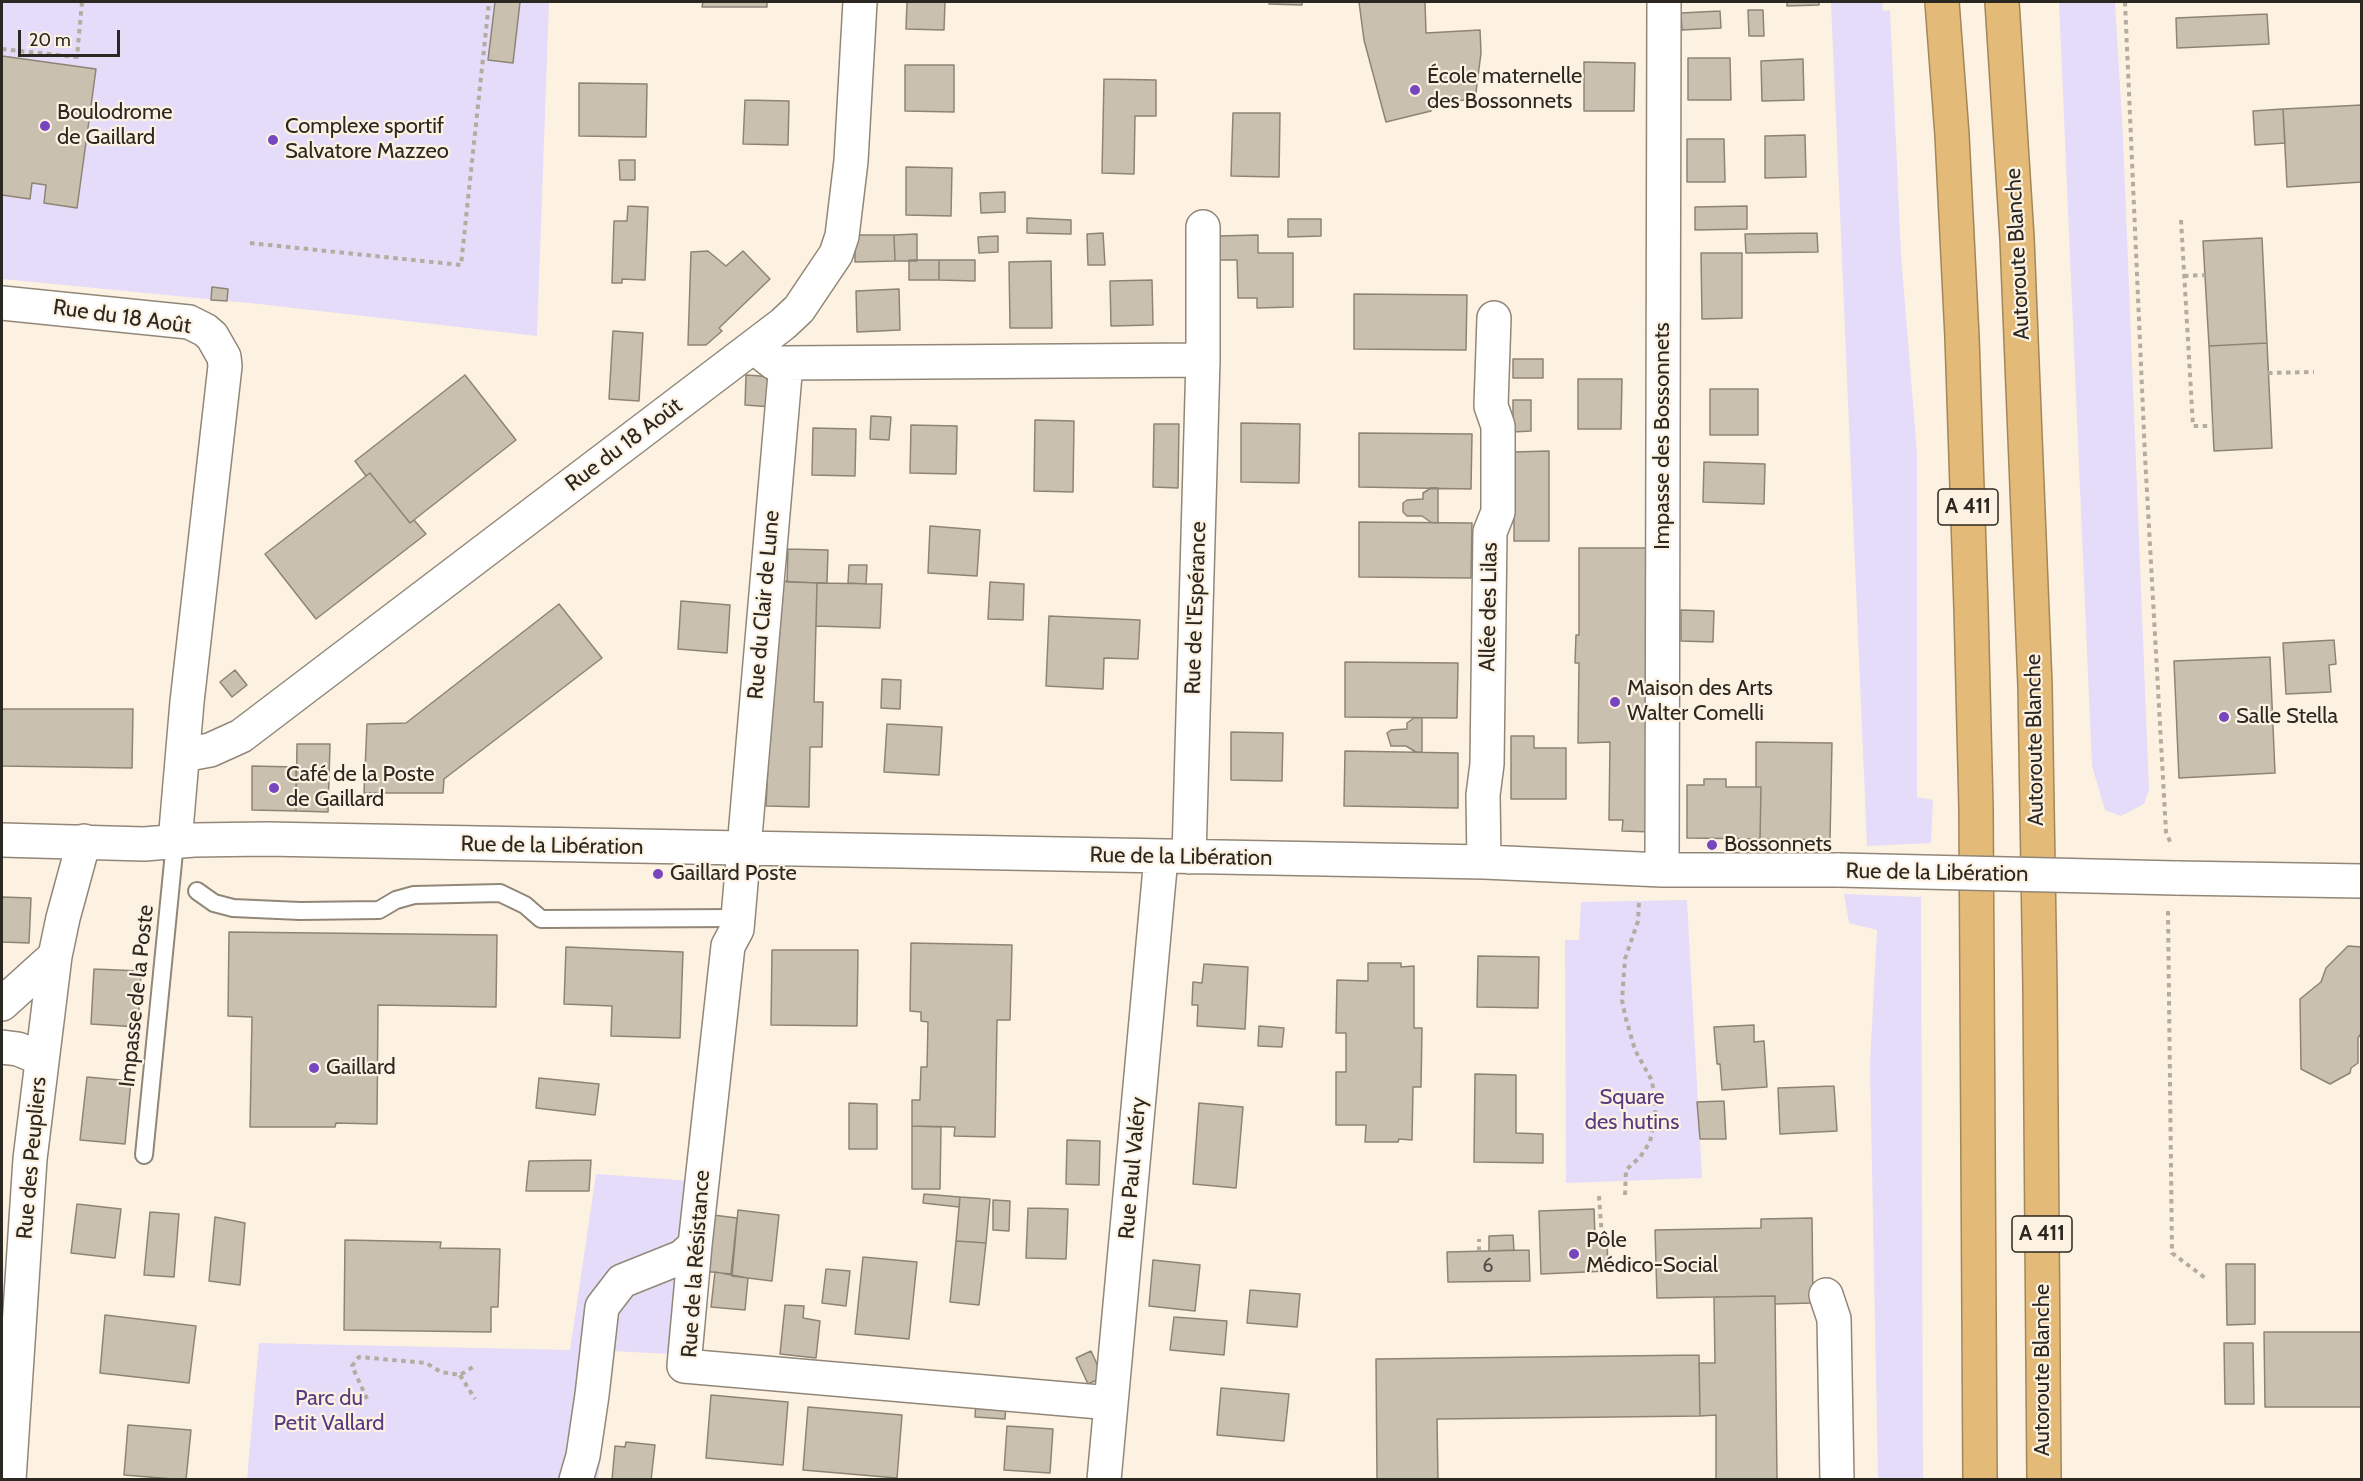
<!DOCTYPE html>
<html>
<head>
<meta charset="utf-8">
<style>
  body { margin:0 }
  #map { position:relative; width:2363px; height:1481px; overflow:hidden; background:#fdf2e2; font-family:Cabin,sans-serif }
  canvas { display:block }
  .frame { position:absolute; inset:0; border:3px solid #2b2721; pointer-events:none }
  .scale { position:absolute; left:18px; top:30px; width:102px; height:27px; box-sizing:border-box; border:3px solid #2b2721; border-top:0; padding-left:8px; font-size:18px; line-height:21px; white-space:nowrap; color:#2b2721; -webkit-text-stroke:4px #fdf2e2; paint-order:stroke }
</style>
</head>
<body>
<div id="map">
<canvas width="2363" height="1481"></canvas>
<div class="frame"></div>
<div class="scale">20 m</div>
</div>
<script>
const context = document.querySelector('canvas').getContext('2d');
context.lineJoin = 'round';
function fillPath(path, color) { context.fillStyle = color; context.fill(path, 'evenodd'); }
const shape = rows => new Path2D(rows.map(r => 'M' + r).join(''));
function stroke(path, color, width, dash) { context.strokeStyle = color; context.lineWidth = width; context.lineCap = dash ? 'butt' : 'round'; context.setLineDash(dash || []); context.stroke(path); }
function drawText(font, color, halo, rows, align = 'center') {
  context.font = font + ' Cabin,sans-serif'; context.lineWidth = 4.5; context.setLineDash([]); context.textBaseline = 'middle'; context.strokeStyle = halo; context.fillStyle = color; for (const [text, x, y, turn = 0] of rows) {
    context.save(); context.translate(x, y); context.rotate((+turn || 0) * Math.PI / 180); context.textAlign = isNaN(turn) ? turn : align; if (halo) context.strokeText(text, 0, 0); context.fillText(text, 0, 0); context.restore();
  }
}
const green = shape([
  [2,2,549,2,537,336,259,304,2,279],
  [1831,2,1882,2,1883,11,1890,10,1901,255,1917,453,1917,797,1933,800,1931,843,1867,846],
  [2059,2,2115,2,2123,136,2149,790,2144,804,2121,816,2105,810,2092,766],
  [1844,894,1921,897,1923,1479,1878,1479,1870,1064,1877,930,1849,923],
  [1687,900,1702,1178,1566,1183,1565,940,1579,940,1581,902],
  [596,1174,692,1181,671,1354,612,1351,598,1479,247,1480,259,1343,570,1350]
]);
const building = shape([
  [495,2,520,2,513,63,488,60,495,2],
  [703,2,767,2,767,7,702,7,703,2],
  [907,2,945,2,944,30,906,29,907,2],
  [1269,2,1302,2,1302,5,1269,4,1269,2],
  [1359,2,1425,2,1426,33,1480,30,1481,53,1475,100,1432,101,1431,111,1386,122,1364,40,1359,2],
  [1787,2,1819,2,1819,5,1787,6,1787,2],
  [1748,10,1763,10,1764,36,1749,36,1748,10],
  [1720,11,1721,28,1682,30,1681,13,1720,11],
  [2267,14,2269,44,2177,48,2176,18,2267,14],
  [2,56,96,69,77,208,44,203,46,185,32,183,30,199,2,195,2,56],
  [1688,58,1730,58,1731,100,1688,100,1688,58],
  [1803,59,1804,100,1762,101,1761,61,1803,59],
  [1584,62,1635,63,1634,111,1584,111,1584,62],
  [905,65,954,65,954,112,905,111,905,65],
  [1104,79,1156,80,1156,116,1135,116,1134,174,1102,173,1104,79],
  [579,83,647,84,646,137,579,136,579,83],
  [745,100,789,101,788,145,743,144,745,100],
  [2362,105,2362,182,2287,187,2283,109,2362,105],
  [2283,109,2285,143,2255,145,2253,111,2283,109],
  [1233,113,1280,113,1279,177,1231,176,1233,113],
  [1805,135,1806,177,1765,178,1765,136,1805,135],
  [1687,139,1724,139,1725,182,1687,182,1687,139],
  [619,160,635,160,635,180,620,180,619,160],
  [906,167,952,168,951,216,906,215,906,167],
  [1005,192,1005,212,981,213,980,193,1005,192],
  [628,206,648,207,645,280,622,279,622,283,612,283,614,221,627,221,628,206],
  [1747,206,1747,229,1695,230,1695,207,1747,206],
  [1027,218,1071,220,1071,234,1027,233,1027,218],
  [1288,219,1321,219,1321,236,1288,237,1288,219],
  [1103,233,1105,265,1088,265,1087,234,1103,233],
  [1817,233,1818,252,1746,253,1745,234,1817,233],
  [917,234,917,261,895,261,894,235,917,234],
  [855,235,894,235,895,261,855,262,855,235],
  [1258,235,1258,253,1293,253,1293,307,1257,308,1257,298,1238,298,1237,260,1218,260,1218,236,1258,235],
  [998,236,998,252,979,253,978,237,998,236],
  [2262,238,2267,343,2209,346,2203,241,2262,238],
  [708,251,726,266,743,251,770,279,719,328,722,331,706,345,688,345,691,252,708,251],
  [1701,253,1742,253,1742,318,1702,319,1701,253],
  [909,260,939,260,939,280,909,280,909,260],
  [939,260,975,260,975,281,939,280,939,260],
  [1051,261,1052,328,1010,328,1009,262,1051,261],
  [1152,280,1153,325,1111,326,1110,281,1152,280],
  [212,287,228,289,227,301,211,300,212,287],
  [899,289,900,330,857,332,856,291,899,289],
  [1354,294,1467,295,1466,350,1354,349,1354,294],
  [613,331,643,333,639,401,609,399,613,331],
  [2267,343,2272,448,2214,451,2209,346,2267,343],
  [1513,359,1543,359,1543,378,1513,378,1513,359],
  [465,375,516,440,410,523,370,473,366,476,355,461,465,375],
  [746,375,774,377,772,407,745,405,746,375],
  [1578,379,1622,379,1621,429,1578,429,1578,379],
  [1710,389,1758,389,1758,435,1710,435,1710,389],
  [1513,400,1531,400,1531,431,1513,432,1513,400],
  [871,416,891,417,889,440,870,439,871,416],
  [1035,420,1074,421,1073,492,1034,491,1035,420],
  [1241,423,1300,424,1299,483,1241,482,1241,423],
  [1154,424,1179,424,1178,488,1153,487,1154,424],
  [911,425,957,426,956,474,910,473,911,425],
  [813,428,856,429,855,476,812,475,813,428],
  [1359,433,1472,434,1471,489,1359,487,1359,433],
  [1549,451,1549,541,1514,541,1514,452,1549,451],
  [1704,462,1765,464,1764,504,1703,502,1704,462],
  [370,473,410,523,414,520,426,534,316,619,265,554,370,473],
  [1431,488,1438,488,1438,523,1432,523,1422,516,1407,516,1403,512,1403,503,1407,500,1423,499,1423,493,1431,488],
  [1359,522,1472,523,1471,578,1359,577,1359,522],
  [930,526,980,530,977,576,928,573,930,526],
  [1579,548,1652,548,1653,832,1622,831,1623,820,1609,820,1610,742,1578,743,1579,663,1575,663,1576,635,1579,635,1579,548],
  [788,549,828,550,827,583,787,582,788,549],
  [849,565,867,565,866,584,848,583,849,565],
  [777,581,817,583,814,702,823,702,822,747,810,747,809,807,766,806,777,581],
  [990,582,1024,584,1023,620,988,619,990,582],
  [817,583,882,584,880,628,816,626,817,583],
  [681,601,730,605,727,653,678,649,681,601],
  [559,604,602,658,444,779,443,793,364,793,367,724,406,723,559,604],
  [1681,610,1714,611,1713,642,1681,641,1681,610],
  [1049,616,1140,620,1138,659,1104,658,1103,689,1046,686,1049,616],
  [2334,640,2336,664,2329,665,2331,692,2286,694,2283,643,2334,640],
  [2270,657,2275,773,2179,778,2174,661,2270,657],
  [1345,662,1458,663,1457,718,1345,717,1345,662],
  [235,670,247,685,232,697,220,682,235,670],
  [882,679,901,680,900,709,881,708,882,679],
  [2,709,133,709,132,768,2,766,2,709],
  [1414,718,1422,718,1422,752,1416,752,1406,746,1391,746,1387,733,1391,730,1407,729,1407,723,1414,718],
  [887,724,942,727,939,775,884,772,887,724],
  [1231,732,1283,733,1282,781,1231,780,1231,732],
  [1511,736,1534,736,1534,748,1566,748,1566,799,1511,799,1511,736],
  [1756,742,1832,743,1830,840,1760,839,1761,787,1756,787,1756,742],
  [297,744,330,744,328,812,296,811,297,744],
  [1345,751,1458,753,1458,808,1344,806,1345,751],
  [252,766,296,767,296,811,252,810,252,766],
  [1704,779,1726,779,1726,787,1761,787,1760,839,1687,838,1687,785,1704,785,1704,779],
  [2,897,31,898,29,943,2,942,2,897],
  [229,932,497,935,496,1007,378,1005,377,1124,336,1123,335,1127,250,1127,252,1017,228,1016,229,932],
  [911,943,1012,945,1010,1020,997,1020,995,1137,954,1136,955,1127,912,1126,912,1100,920,1100,921,1067,927,1067,928,1022,921,1021,921,1012,910,1011,911,943],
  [2348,946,2362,947,2362,1032,2358,1038,2358,1063,2351,1068,2350,1073,2330,1084,2301,1069,2300,999,2321,982,2326,968,2348,946],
  [566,947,683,952,680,1038,611,1036,612,1006,564,1004,566,947],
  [772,950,858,950,857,1026,771,1025,772,950],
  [1478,956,1539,957,1538,1008,1477,1007,1478,956],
  [1368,963,1401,963,1401,967,1414,966,1414,1028,1422,1028,1421,1087,1413,1087,1412,1140,1399,1139,1398,1142,1365,1142,1366,1125,1336,1125,1336,1072,1346,1072,1346,1033,1336,1033,1337,980,1368,981,1368,963],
  [1204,964,1248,967,1245,1029,1197,1026,1198,1005,1192,1005,1193,982,1202,983,1204,964],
  [94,969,141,971,138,1027,91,1024,94,969],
  [1754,1025,1754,1042,1764,1041,1767,1087,1722,1090,1720,1064,1717,1064,1714,1027,1754,1025],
  [1259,1026,1284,1028,1282,1047,1258,1046,1259,1026],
  [1475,1074,1516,1075,1516,1133,1543,1134,1543,1163,1474,1162,1475,1074],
  [87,1077,131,1081,125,1144,80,1140,87,1077],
  [539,1078,599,1084,595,1115,536,1108,539,1078],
  [1834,1086,1837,1131,1780,1134,1778,1088,1834,1086],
  [1724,1101,1726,1139,1700,1139,1697,1102,1724,1101],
  [849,1103,877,1104,877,1149,849,1149,849,1103],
  [1199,1103,1243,1107,1236,1188,1193,1184,1199,1103],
  [912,1126,941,1127,940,1189,912,1189,912,1126],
  [1067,1140,1100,1141,1099,1185,1066,1184,1067,1140],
  [591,1160,589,1191,526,1191,529,1161,591,1160],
  [924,1194,960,1197,959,1207,923,1203,924,1194],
  [960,1197,990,1199,986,1243,956,1241,960,1197],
  [993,1200,1010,1201,1009,1231,993,1230,993,1200],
  [77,1204,121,1209,115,1258,71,1253,77,1204],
  [1028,1208,1068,1209,1066,1259,1026,1258,1028,1208],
  [1594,1209,1595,1237,1607,1237,1608,1271,1541,1274,1539,1211,1594,1209],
  [738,1210,779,1215,772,1281,732,1276,738,1210],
  [150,1212,179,1214,174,1277,144,1275,150,1212],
  [713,1215,737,1218,731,1274,702,1271,713,1215],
  [215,1217,245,1223,240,1285,209,1281,215,1217],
  [1812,1218,1813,1303,1775,1304,1775,1296,1657,1298,1655,1230,1761,1228,1761,1219,1812,1218],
  [1513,1235,1514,1250,1489,1251,1489,1236,1513,1235],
  [345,1240,441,1242,440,1248,500,1249,498,1307,491,1307,491,1332,344,1330,345,1240],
  [956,1241,986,1243,979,1305,950,1302,956,1241],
  [1529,1250,1530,1281,1448,1282,1447,1252,1529,1250],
  [863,1257,917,1262,909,1339,855,1334,863,1257],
  [1153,1260,1200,1265,1195,1311,1149,1306,1153,1260],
  [2226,1264,2255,1264,2255,1324,2227,1325,2226,1264],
  [826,1269,850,1271,846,1306,822,1303,826,1269],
  [715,1272,748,1278,745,1310,711,1307,715,1272],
  [1250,1290,1300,1294,1297,1327,1247,1323,1250,1290],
  [1775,1296,1777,1480,1716,1480,1716,1415,1700,1416,1699,1363,1715,1363,1714,1297,1775,1296],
  [785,1305,804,1306,803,1318,820,1321,816,1358,780,1354,785,1305],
  [105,1315,196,1326,189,1383,100,1373,105,1315],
  [1174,1317,1227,1321,1224,1355,1170,1350,1174,1317],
  [2264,1332,2362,1332,2362,1407,2265,1407,2264,1332],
  [2224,1343,2253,1343,2254,1404,2225,1404,2224,1343],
  [1091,1351,1103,1377,1088,1384,1076,1358,1091,1351],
  [1699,1355,1700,1416,1437,1419,1438,1480,1377,1480,1376,1359,1699,1355],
  [1221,1388,1289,1394,1284,1441,1217,1435,1221,1388],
  [711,1395,788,1402,783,1465,706,1458,711,1395],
  [976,1401,1006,1404,1005,1419,975,1417,976,1401],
  [808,1407,902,1415,897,1478,803,1470,808,1407],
  [128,1425,191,1430,186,1480,124,1475,128,1425],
  [1007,1426,1053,1429,1050,1473,1004,1470,1007,1426],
  [626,1442,655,1445,651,1480,612,1480,615,1446,625,1447,626,1442]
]);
const path = shape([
  [2125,2,2145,456,2166,832,2171,844],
  [2,49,77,57,82,2],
  [2181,220,2193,426,2213,426],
  [250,243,461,265,489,2],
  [2184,276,2205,275],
  [2268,373,2314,372],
  [2168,911,2172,1253,2208,1280],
  [1625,1195,1626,1170,1640,1157,1650,1142,1655,1116,1656,1099,1651,1079,1635,1050,1626,1019,1622,1000,1625,959,1638,921,1639,902],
  [1599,1196,1602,1237],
  [1479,1251,1479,1239],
  [460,1375,475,1399],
  [367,1399,352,1366,359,1357,426,1363,441,1372,460,1375,476,1365]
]);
const lane = shape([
  [197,891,214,903,233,908,300,911,379,910,396,900,414,895,500,893,525,905,541,919,738,918],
  [144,1155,175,842]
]);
const street = shape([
  [2,303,189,322,205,330,212,336,224,357,225,366,187,702,175,842],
  [765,356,774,363,786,363,1203,360,1189,857],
  [1203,360,1203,227],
  [786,363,737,929,728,946,695,1245,684,1366,1111,1403],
  [183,755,210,750,241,736,783,324,799,309,836,254,842,236,851,161,860,2],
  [2,840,144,844,194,840,266,839,1484,862,1662,870,1839,870],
  [1484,862,1483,795,1487,764,1490,532,1498,512,1498,426,1491,406,1494,318],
  [1662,870,1664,2],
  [2176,878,2362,881],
  [2,1004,55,956],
  [2,1047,18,1049,42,1059],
  [1826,1295,1834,1319,1837,1480],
  [9,1480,30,1159,55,956,63,918,84,841],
  [576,1480,583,1456,592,1395,602,1307,622,1281,682,1257,695,1245],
  [1104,1480,1161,857]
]);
const highway = shape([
  [1942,2,1952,135,1962,337,1971,608,1976,808,1980,1480],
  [2002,2,2017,238,2035,686,2040,988,2044,1480]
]);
const streetBridge = shape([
  [1839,870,2176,878]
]);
const markers = [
  [1415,90,6,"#7746be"],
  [45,126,6,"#7746be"],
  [273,140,6,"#7746be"],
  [1615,702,6,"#7746be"],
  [2224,717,6,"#7746be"],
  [274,788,6,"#7746be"],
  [1712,845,6,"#7746be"],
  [658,874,6,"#7746be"],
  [314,1068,6,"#7746be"],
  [1574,1254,6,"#7746be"]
];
const numberNames = [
  ["6",1488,1266]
];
const shields = [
  [1968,507,60],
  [2042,1234,60]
];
const shieldNames = [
  ["A 411",1968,507],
  ["A 411",2042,1234]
];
const poiNames = [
  ["École maternelle",1427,77],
  ["des Bossonnets",1427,102],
  ["Boulodrome",57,113],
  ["de Gaillard",57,138],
  ["Complexe sportif",285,127],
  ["Salvatore Mazzeo",285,152],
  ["Maison des Arts",1627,689],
  ["Walter Comelli",1627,714],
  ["Salle Stella",2236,717],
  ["Café de la Poste",286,775],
  ["de Gaillard",286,800],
  ["Bossonnets",1724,845],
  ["Gaillard Poste",670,874],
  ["Gaillard",326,1068],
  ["Pôle",1586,1241],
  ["Médico-Social",1586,1266]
];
const streetNames = [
  ["Autoroute Blanche",2018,254,-93],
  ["Rue du 18 Août",122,317,8],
  ["Impasse des Bossonnets",1663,436,-90],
  ["Rue du 18 Août",624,445,-37],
  ["Rue du Clair de Lune",764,605,-85],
  ["Allée des Lilas",1489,607,-89],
  ["Rue de l'Espérance",1196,608,-88],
  ["Autoroute Blanche",2035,740,-91],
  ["Rue de la Libération",552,846,1],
  ["Rue de la Libération",1181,857,1],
  ["Rue de la Libération",1937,873,1],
  ["Impasse de la Poste",137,996,-84],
  ["Rue des Peupliers",32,1158,-85],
  ["Rue Paul Valéry",1133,1168,-85],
  ["Rue de la Résistance",696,1264,-86],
  ["Autoroute Blanche",2043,1370,-90]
];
const parkNames = [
  ["Square",1632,1098],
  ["des hutins",1632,1123],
  ["Parc du",329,1399],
  ["Petit Vallard",329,1424]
];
fillPath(green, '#e4dcf9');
fillPath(building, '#cac0b0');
stroke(building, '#8e8475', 1.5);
stroke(lane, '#918778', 20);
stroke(street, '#918778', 36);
stroke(highway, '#a38759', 36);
stroke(path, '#b5aca0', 4, [4.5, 4.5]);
stroke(lane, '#fff', 16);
stroke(street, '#fff', 33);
stroke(highway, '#e3ba77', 33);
stroke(streetBridge, '#918778', 36, []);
stroke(streetBridge, '#fff', 33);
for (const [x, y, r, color] of markers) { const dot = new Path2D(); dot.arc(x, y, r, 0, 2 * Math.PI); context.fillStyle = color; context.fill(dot); stroke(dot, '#fdf2e2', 2); }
drawText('20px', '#534d45', null, numberNames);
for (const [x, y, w] of shields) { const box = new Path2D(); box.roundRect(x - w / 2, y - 18, w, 36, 4.5); context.fillStyle = '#fdf2e2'; context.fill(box); stroke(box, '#2b2721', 1.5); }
drawText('bold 21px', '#2b2721', null, shieldNames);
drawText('22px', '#2b2721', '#fdf2e2', poiNames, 'left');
drawText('22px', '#2b2721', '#fdf2e2', streetNames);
drawText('22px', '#563b83', '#fdf2e2', parkNames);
</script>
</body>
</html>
